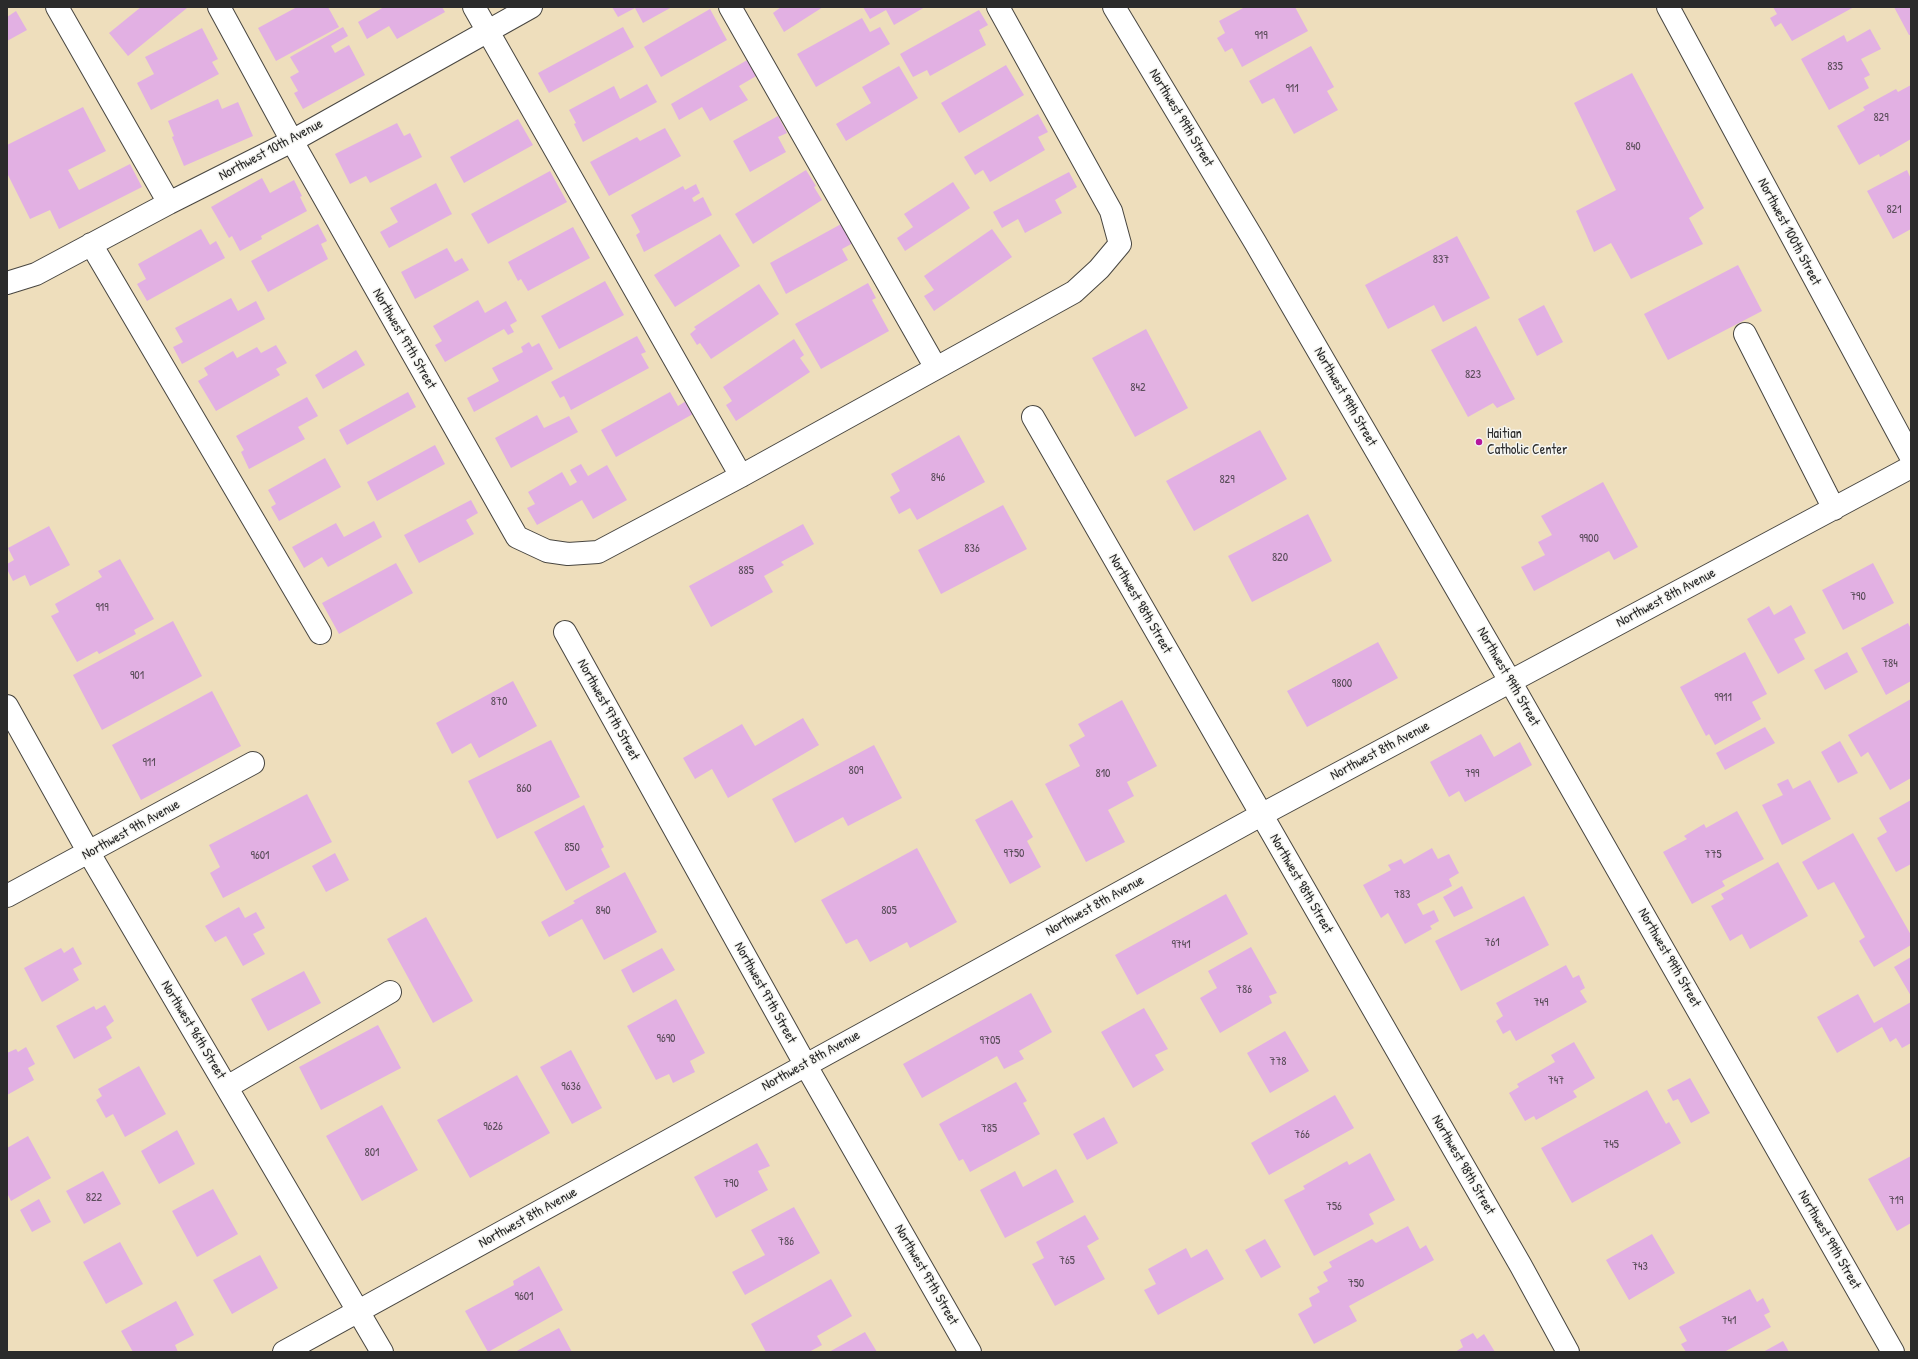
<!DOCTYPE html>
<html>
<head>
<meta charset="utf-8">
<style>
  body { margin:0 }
  #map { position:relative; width:1918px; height:1359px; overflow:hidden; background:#eedebc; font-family:"Patrick Hand",sans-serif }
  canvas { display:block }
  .frame { position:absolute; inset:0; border:8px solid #2b2b2b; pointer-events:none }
</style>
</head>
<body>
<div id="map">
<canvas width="1918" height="1359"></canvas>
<div class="frame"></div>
</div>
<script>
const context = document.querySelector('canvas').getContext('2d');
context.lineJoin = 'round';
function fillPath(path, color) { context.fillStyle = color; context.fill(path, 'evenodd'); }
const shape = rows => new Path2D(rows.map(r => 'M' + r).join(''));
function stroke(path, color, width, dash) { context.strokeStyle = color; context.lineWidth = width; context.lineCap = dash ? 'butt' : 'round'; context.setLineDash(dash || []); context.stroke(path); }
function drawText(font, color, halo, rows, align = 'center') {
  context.font = font + ' "Patrick Hand",sans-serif'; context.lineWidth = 3; context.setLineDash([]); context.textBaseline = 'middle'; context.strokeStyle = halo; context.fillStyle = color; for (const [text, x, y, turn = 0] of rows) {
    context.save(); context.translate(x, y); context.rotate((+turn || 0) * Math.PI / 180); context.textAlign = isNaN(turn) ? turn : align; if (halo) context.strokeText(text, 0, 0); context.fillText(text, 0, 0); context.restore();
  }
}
const building = shape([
  [141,7,187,8,128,56,109,33],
  [297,7,328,7,339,27,276,61,258,28],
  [384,7,442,7,445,12,397,39,389,26,367,39,358,22],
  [612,7,672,7,643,23,635,8,618,17],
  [781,7,823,7,784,32,773,13],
  [863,7,925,7,894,25,886,10,870,19],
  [1245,7,1295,7,1308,31,1242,67,1232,48,1225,52,1217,38,1225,33,1219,21],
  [1773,7,1854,7,1792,41,1781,23,1775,27,1770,18,1777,14],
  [1894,7,1911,7,1911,35,1909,35],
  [710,9,727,40,661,77,644,47],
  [979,10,988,25,979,30,986,45,930,76,927,70,913,77,900,54],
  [16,11,27,30,7,41,7,17],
  [862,18,870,32,880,27,890,44,816,87,797,54],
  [343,27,348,36,331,46,335,53,349,45,365,75,303,109,294,93,298,91,290,77,299,72,290,57],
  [623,27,634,47,549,93,538,73],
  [202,28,218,59,212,62,219,74,151,110,137,83,154,74,145,57],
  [1870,29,1881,49,1861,59,1870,75,1864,78,1869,88,1829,110,1801,59,1844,35,1847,42],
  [1311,46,1334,87,1327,91,1338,110,1294,134,1274,98,1262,104,1249,81],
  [749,59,758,75,739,86,748,100,710,121,702,107,679,120,671,104],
  [1006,65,1024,95,959,133,941,103],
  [899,66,918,98,846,141,836,124,871,103,862,87],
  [1632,73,1704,208,1689,218,1703,244,1631,279,1611,243,1594,252,1576,211,1616,190,1574,103],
  [647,84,657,102,583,142,574,124,576,123,569,110,614,86,620,99],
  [1911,85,1911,139,1880,157,1879,154,1859,165,1837,126,1865,110,1863,107,1896,89,1898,92],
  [218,99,222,109,238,102,253,136,184,166,172,137,174,136,168,121],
  [83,107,106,151,68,170,79,190,130,164,142,187,59,229,50,210,30,219,7,173,7,145],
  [1038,114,1048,132,1038,137,1045,150,990,182,983,170,975,175,964,157],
  [778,116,787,133,778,137,786,152,750,172,733,141],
  [518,119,533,145,464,183,450,157],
  [397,123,404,136,410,133,422,157,370,183,366,176,350,184,335,154],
  [665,128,681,156,609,196,590,162,637,137,640,141],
  [806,170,816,186,814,187,822,200,753,244,735,214],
  [1907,170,1911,179,1911,229,1893,239,1867,191],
  [550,171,567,202,488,244,471,214],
  [1069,172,1077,187,1055,200,1062,213,1025,233,1018,219,1002,228,993,212],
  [262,178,270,193,294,180,302,196,300,197,307,211,261,236,262,239,240,251,232,236,229,238,211,207],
  [953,182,970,208,905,251,897,238,913,227,904,214],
  [436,183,452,214,389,248,380,232,398,222,390,208],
  [696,184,700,193,692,198,694,202,703,197,712,215,644,252,636,235,640,232,631,215,683,186,685,190],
  [843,223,853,243,842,249,848,260,786,294,770,263],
  [318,224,327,241,321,244,328,259,268,292,251,261],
  [573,227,590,258,528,291,521,279,518,281,508,262],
  [201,229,210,245,216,241,225,258,147,301,137,284,146,279,138,264],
  [992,229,1012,257,934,311,924,296,934,290,924,276],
  [720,234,740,266,675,307,654,275],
  [1457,236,1490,298,1443,322,1434,305,1388,329,1365,285],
  [447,248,455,262,462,258,469,270,415,299,401,272],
  [1738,265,1762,311,1668,360,1644,314],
  [605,281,624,315,559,349,541,316],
  [868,283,876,298,872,300,889,331,821,369,795,324],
  [759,284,779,314,711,359,700,343,697,345,690,334,696,329,694,327],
  [231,298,238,311,256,301,265,319,182,364,173,347,183,342,175,328],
  [478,300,485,313,506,301,517,321,510,325,514,332,508,335,504,329,445,362,435,345,442,341,433,326],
  [1544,305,1563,342,1537,356,1518,319],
  [1476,326,1515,399,1497,408,1493,403,1468,417,1431,350],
  [1146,329,1188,408,1135,437,1092,358],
  [637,336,646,352,641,354,649,368,571,410,564,396,560,398,551,382],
  [794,339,804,355,800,358,810,372,736,421,726,405,732,401,723,387],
  [529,342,532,347,539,343,553,369,474,412,467,398,499,381,492,368,523,352,521,347],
  [276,345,287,363,276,369,280,375,216,411,198,381,208,375,204,368,233,351,237,358,257,347,261,353],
  [356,350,365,365,323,389,315,375],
  [408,392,416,407,347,445,339,430],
  [670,392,678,406,686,401,693,414,616,457,601,430],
  [307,397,318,416,298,427,305,439,249,469,241,452,244,450,236,436],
  [537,415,544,428,569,416,578,432,511,468,495,438],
  [1260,430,1287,479,1194,531,1166,481],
  [959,435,985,482,917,520,910,508,899,514,890,497,900,491,891,474],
  [435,445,445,464,377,501,367,482],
  [325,458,341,487,279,521,271,507,276,504,268,490],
  [581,464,588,476,607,465,627,500,593,519,582,500,537,525,527,508,535,504,528,492,562,472,570,486,577,482,570,470],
  [1603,482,1638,547,1614,560,1609,551,1534,591,1521,567,1545,555,1538,542,1552,535,1541,516],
  [471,500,478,513,466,520,474,534,419,563,404,535],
  [1003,505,1027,549,941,594,918,550],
  [1308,514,1332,561,1252,602,1228,556],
  [374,521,382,537,328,567,322,557,304,568,292,547,336,523,344,537],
  [803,524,814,544,781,562,784,565,764,576,773,592,711,627,689,586],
  [49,526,70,565,30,586,25,575,13,581,7,569,7,564,14,560,8,548],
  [120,559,154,619,134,630,136,634,99,654,97,651,77,662,51,616,59,612,55,604,102,577,98,571],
  [396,563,413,593,339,634,322,603],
  [1873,563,1894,603,1843,630,1822,590],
  [1791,605,1806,633,1794,639,1805,659,1778,674,1747,619,1769,606,1774,615],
  [173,621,202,676,102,730,73,675],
  [1908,623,1911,629,1911,681,1886,695,1861,648],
  [1378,642,1398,678,1307,727,1287,691],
  [1745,652,1767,694,1752,702,1761,719,1715,745,1709,734,1706,736,1680,687],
  [1847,652,1858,672,1825,690,1814,670],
  [513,681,537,726,479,758,471,743,452,754,436,723],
  [212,691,241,746,141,800,112,745],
  [1911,699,1911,778,1890,790,1868,752,1861,757,1848,735],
  [1122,700,1157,766,1127,782,1134,796,1108,810,1125,842,1086,862,1045,784,1080,766,1069,745,1085,736,1078,724],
  [803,718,819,745,728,798,712,769,695,779,683,758,742,724,755,746],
  [1765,727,1775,743,1725,770,1716,753],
  [1481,734,1494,757,1520,742,1532,765,1465,802,1459,791,1449,797,1430,762],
  [551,740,580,797,497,839,468,781],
  [1840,741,1858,773,1838,783,1821,752],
  [874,745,902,798,848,826,843,817,795,843,772,799],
  [1788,779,1793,789,1810,780,1831,819,1782,845,1762,805,1783,795,1777,784],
  [307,794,332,842,223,898,210,873,220,867,209,845],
  [1012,800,1033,837,1027,841,1041,867,1010,884,975,820],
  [1911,800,1911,864,1896,872,1877,838,1887,832,1879,818],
  [584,805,604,847,601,849,610,867,566,891,534,832],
  [1737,811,1764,859,1722,881,1725,886,1692,904,1663,852,1687,839,1684,836,1704,824,1706,828],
  [1853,833,1911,935,1911,945,1874,967,1859,941,1865,937,1834,882,1818,890,1802,862],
  [917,848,957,922,910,948,907,942,870,962,857,939,846,944,821,900],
  [1432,848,1438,859,1449,854,1459,873,1449,879,1452,886,1417,904,1423,915,1434,910,1439,921,1430,926,1432,929,1405,944,1388,913,1381,918,1363,885,1391,870,1388,865,1401,859,1404,864],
  [335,853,349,880,326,892,312,866],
  [1778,862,1808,916,1750,949,1742,934,1730,941,1711,906,1724,899,1721,894],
  [625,872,657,932,604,960,582,919,549,937,541,922,575,903,573,901],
  [1462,886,1473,908,1454,917,1443,897],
  [1226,894,1248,934,1137,995,1115,955],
  [1524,896,1549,945,1461,991,1435,941],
  [239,907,245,918,256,912,265,928,253,934,265,954,243,966,226,936,215,942,205,926],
  [426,917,473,1001,433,1023,387,939],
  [73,947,82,964,73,969,79,980,42,1002,24,968,61,948,64,953],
  [1251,947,1277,993,1269,996,1272,1003,1220,1033,1200,998,1217,988,1208,971],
  [662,948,675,970,633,993,621,970],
  [1911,957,1911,996,1894,967],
  [1566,965,1573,978,1579,975,1585,988,1580,991,1587,1002,1516,1041,1510,1030,1503,1034,1496,1021,1503,1016,1496,1003],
  [304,971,321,1003,268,1031,251,999],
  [1031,993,1052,1032,1019,1051,1024,1059,1004,1069,997,1056,922,1098,903,1064],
  [1858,994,1874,1023,1911,1002,1911,1043,1902,1048,1896,1038,1890,1042,1882,1027,1837,1053,1817,1017],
  [676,999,705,1053,690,1061,695,1072,673,1083,669,1074,656,1080,627,1026],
  [105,1005,114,1021,106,1027,112,1038,74,1059,56,1026,94,1006,96,1010],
  [1144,1008,1168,1049,1155,1055,1164,1070,1133,1088,1101,1032],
  [378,1025,401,1068,321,1110,299,1067],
  [1285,1031,1309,1071,1270,1093,1247,1053],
  [1574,1042,1595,1078,1573,1091,1577,1097,1536,1120,1534,1116,1525,1121,1509,1093,1519,1087,1517,1084,1555,1062,1551,1055],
  [26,1047,35,1064,28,1068,34,1080,7,1095,7,1053,16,1049,18,1052],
  [571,1050,602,1108,572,1124,540,1067],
  [139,1066,166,1114,125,1137,113,1114,106,1118,96,1100,102,1096,98,1089],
  [517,1075,550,1133,470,1178,437,1120],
  [1690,1078,1710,1113,1691,1123,1678,1099,1673,1101,1667,1090],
  [1016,1082,1027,1101,1023,1103,1040,1134,970,1172,963,1159,959,1161,939,1124],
  [1647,1090,1666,1124,1669,1122,1681,1143,1572,1203,1541,1148],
  [1335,1095,1354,1128,1269,1175,1251,1143],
  [382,1105,418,1170,362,1201,326,1136],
  [1104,1117,1118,1143,1087,1160,1073,1134],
  [177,1130,195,1164,159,1184,141,1151],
  [28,1136,51,1178,11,1201,7,1193,7,1148],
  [757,1143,770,1166,758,1171,768,1190,716,1218,694,1177],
  [1370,1153,1395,1200,1369,1214,1374,1224,1314,1256,1284,1200,1305,1189,1303,1186,1347,1161,1349,1165],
  [1911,1156,1911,1223,1897,1231,1868,1179],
  [1056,1169,1074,1202,1005,1238,980,1190,1015,1171,1023,1187],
  [103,1171,121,1204,84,1224,66,1191],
  [213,1189,238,1234,197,1257,172,1211],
  [39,1199,51,1222,32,1232,20,1210],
  [794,1207,820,1253,745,1295,732,1272,765,1255,751,1230],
  [1085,1215,1099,1239,1087,1246,1105,1279,1055,1306,1032,1264,1044,1258,1036,1242],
  [1408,1226,1420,1249,1426,1245,1434,1260,1349,1306,1357,1321,1314,1344,1298,1314,1312,1306,1309,1298,1320,1292,1317,1287,1328,1281,1323,1272,1332,1267,1329,1262,1372,1239,1376,1243],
  [1652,1234,1675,1273,1629,1300,1606,1260],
  [1265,1239,1281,1267,1261,1278,1245,1250],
  [120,1242,143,1284,106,1304,83,1262],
  [1186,1248,1191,1258,1207,1249,1224,1279,1158,1315,1144,1290,1156,1284,1148,1269],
  [260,1255,278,1288,232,1314,213,1280],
  [539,1266,563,1310,488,1352,465,1311,514,1285,513,1281],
  [831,1279,852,1316,817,1336,822,1345,809,1352,766,1352,751,1324],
  [1750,1289,1757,1302,1763,1298,1770,1312,1764,1315,1771,1327,1724,1352,1686,1352,1681,1344,1687,1341,1679,1327],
  [176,1301,194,1335,175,1345,178,1352,133,1352,121,1331],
  [559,1328,572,1352,515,1352],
  [865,1332,877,1352,829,1352],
  [1473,1333,1477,1339,1484,1334,1495,1352,1455,1352,1463,1347,1460,1340],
  [1783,1341,1789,1352,1763,1352]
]);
const minor = shape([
  [57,7,169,203],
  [219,7,292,141,517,537,547,551,568,554,598,552,741,476,1074,292,1099,269,1120,244,1111,211,998,7],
  [474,7,741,476],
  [730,7,936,368],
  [1114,7,1255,242,1510,681,1893,1352],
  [1668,7,1911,457],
  [91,244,320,633],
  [7,283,36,274,169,203,292,141,531,7],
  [1745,334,1834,509],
  [1033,417,1521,1266,1568,1352],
  [565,632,805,1064,970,1352],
  [7,706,89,853,382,1352],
  [7,896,253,763],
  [227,1087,390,992],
  [284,1352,1261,815,1911,467]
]);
const markers = [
  [1479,442,4,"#b5179e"]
];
const numberNames = [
  ["919",1261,36],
  ["835",1835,67],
  ["911",1292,89],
  ["829",1881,118],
  ["840",1633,147],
  ["821",1894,210],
  ["837",1441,260],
  ["823",1473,375],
  ["842",1138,388],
  ["846",938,478],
  ["829",1227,480],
  ["9900",1589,539],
  ["836",972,549],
  ["820",1280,558],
  ["885",746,571],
  ["790",1858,597],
  ["919",102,608],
  ["784",1890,664],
  ["901",137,676],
  ["9800",1342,684],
  ["9911",1723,698],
  ["870",499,702],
  ["911",149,763],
  ["809",856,771],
  ["810",1103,774],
  ["799",1472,774],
  ["860",524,789],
  ["850",572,848],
  ["9750",1014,854],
  ["775",1713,855],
  ["9601",260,856],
  ["783",1402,895],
  ["840",603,911],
  ["805",889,911],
  ["761",1492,943],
  ["9741",1181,945],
  ["786",1244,990],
  ["749",1541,1003],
  ["9690",666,1039],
  ["9705",990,1041],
  ["778",1278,1062],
  ["747",1556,1081],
  ["9636",571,1087],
  ["9626",493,1127],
  ["785",989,1129],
  ["766",1302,1135],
  ["745",1611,1145],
  ["801",372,1153],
  ["790",731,1184],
  ["822",94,1198],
  ["719",1896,1201],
  ["756",1334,1207],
  ["786",786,1242],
  ["765",1067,1261],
  ["743",1640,1267],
  ["750",1356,1284],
  ["9601",524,1297],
  ["741",1729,1321]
];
const streetNames = [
  ["Northwest 99th Street",1181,118,59],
  ["Northwest 10th Avenue",271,150,-28],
  ["Northwest 100th Street",1789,232,62],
  ["Northwest 97th Street",404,339,60],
  ["Northwest 99th Street",1345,397,60],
  ["Northwest 8th Avenue",1666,598,-28],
  ["Northwest 98th Street",1140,604,60],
  ["Northwest 99th Street",1508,677,60],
  ["Northwest 97th Street",608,710,61],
  ["Northwest 8th Avenue",1380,751,-28],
  ["Northwest 9th Avenue",131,830,-29],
  ["Northwest 98th Street",1301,884,60],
  ["Northwest 8th Avenue",1095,906,-29],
  ["Northwest 99th Street",1669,958,60],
  ["Northwest 97th Street",765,993,61],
  ["Northwest 96th Street",193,1030,59],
  ["Northwest 8th Avenue",811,1061,-29],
  ["Northwest 98th Street",1463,1165,60],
  ["Northwest 8th Avenue",528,1218,-29],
  ["Northwest 99th Street",1829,1240,60],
  ["Northwest 97th Street",926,1275,60]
];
const poiNames = [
  ["Haitian",1487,434],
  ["Catholic Center",1487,450]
];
fillPath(building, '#e2b0e3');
stroke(minor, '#484641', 24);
stroke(minor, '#fff', 22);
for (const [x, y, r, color] of markers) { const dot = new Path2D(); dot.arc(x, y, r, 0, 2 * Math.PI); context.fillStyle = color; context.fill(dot); stroke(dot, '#f6f6f2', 1.5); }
drawText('12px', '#594c59', null, numberNames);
drawText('14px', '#2b2b2b', '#f6f6f2', streetNames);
drawText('14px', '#2b2b2b', '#f6f6f2', poiNames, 'left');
</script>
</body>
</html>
